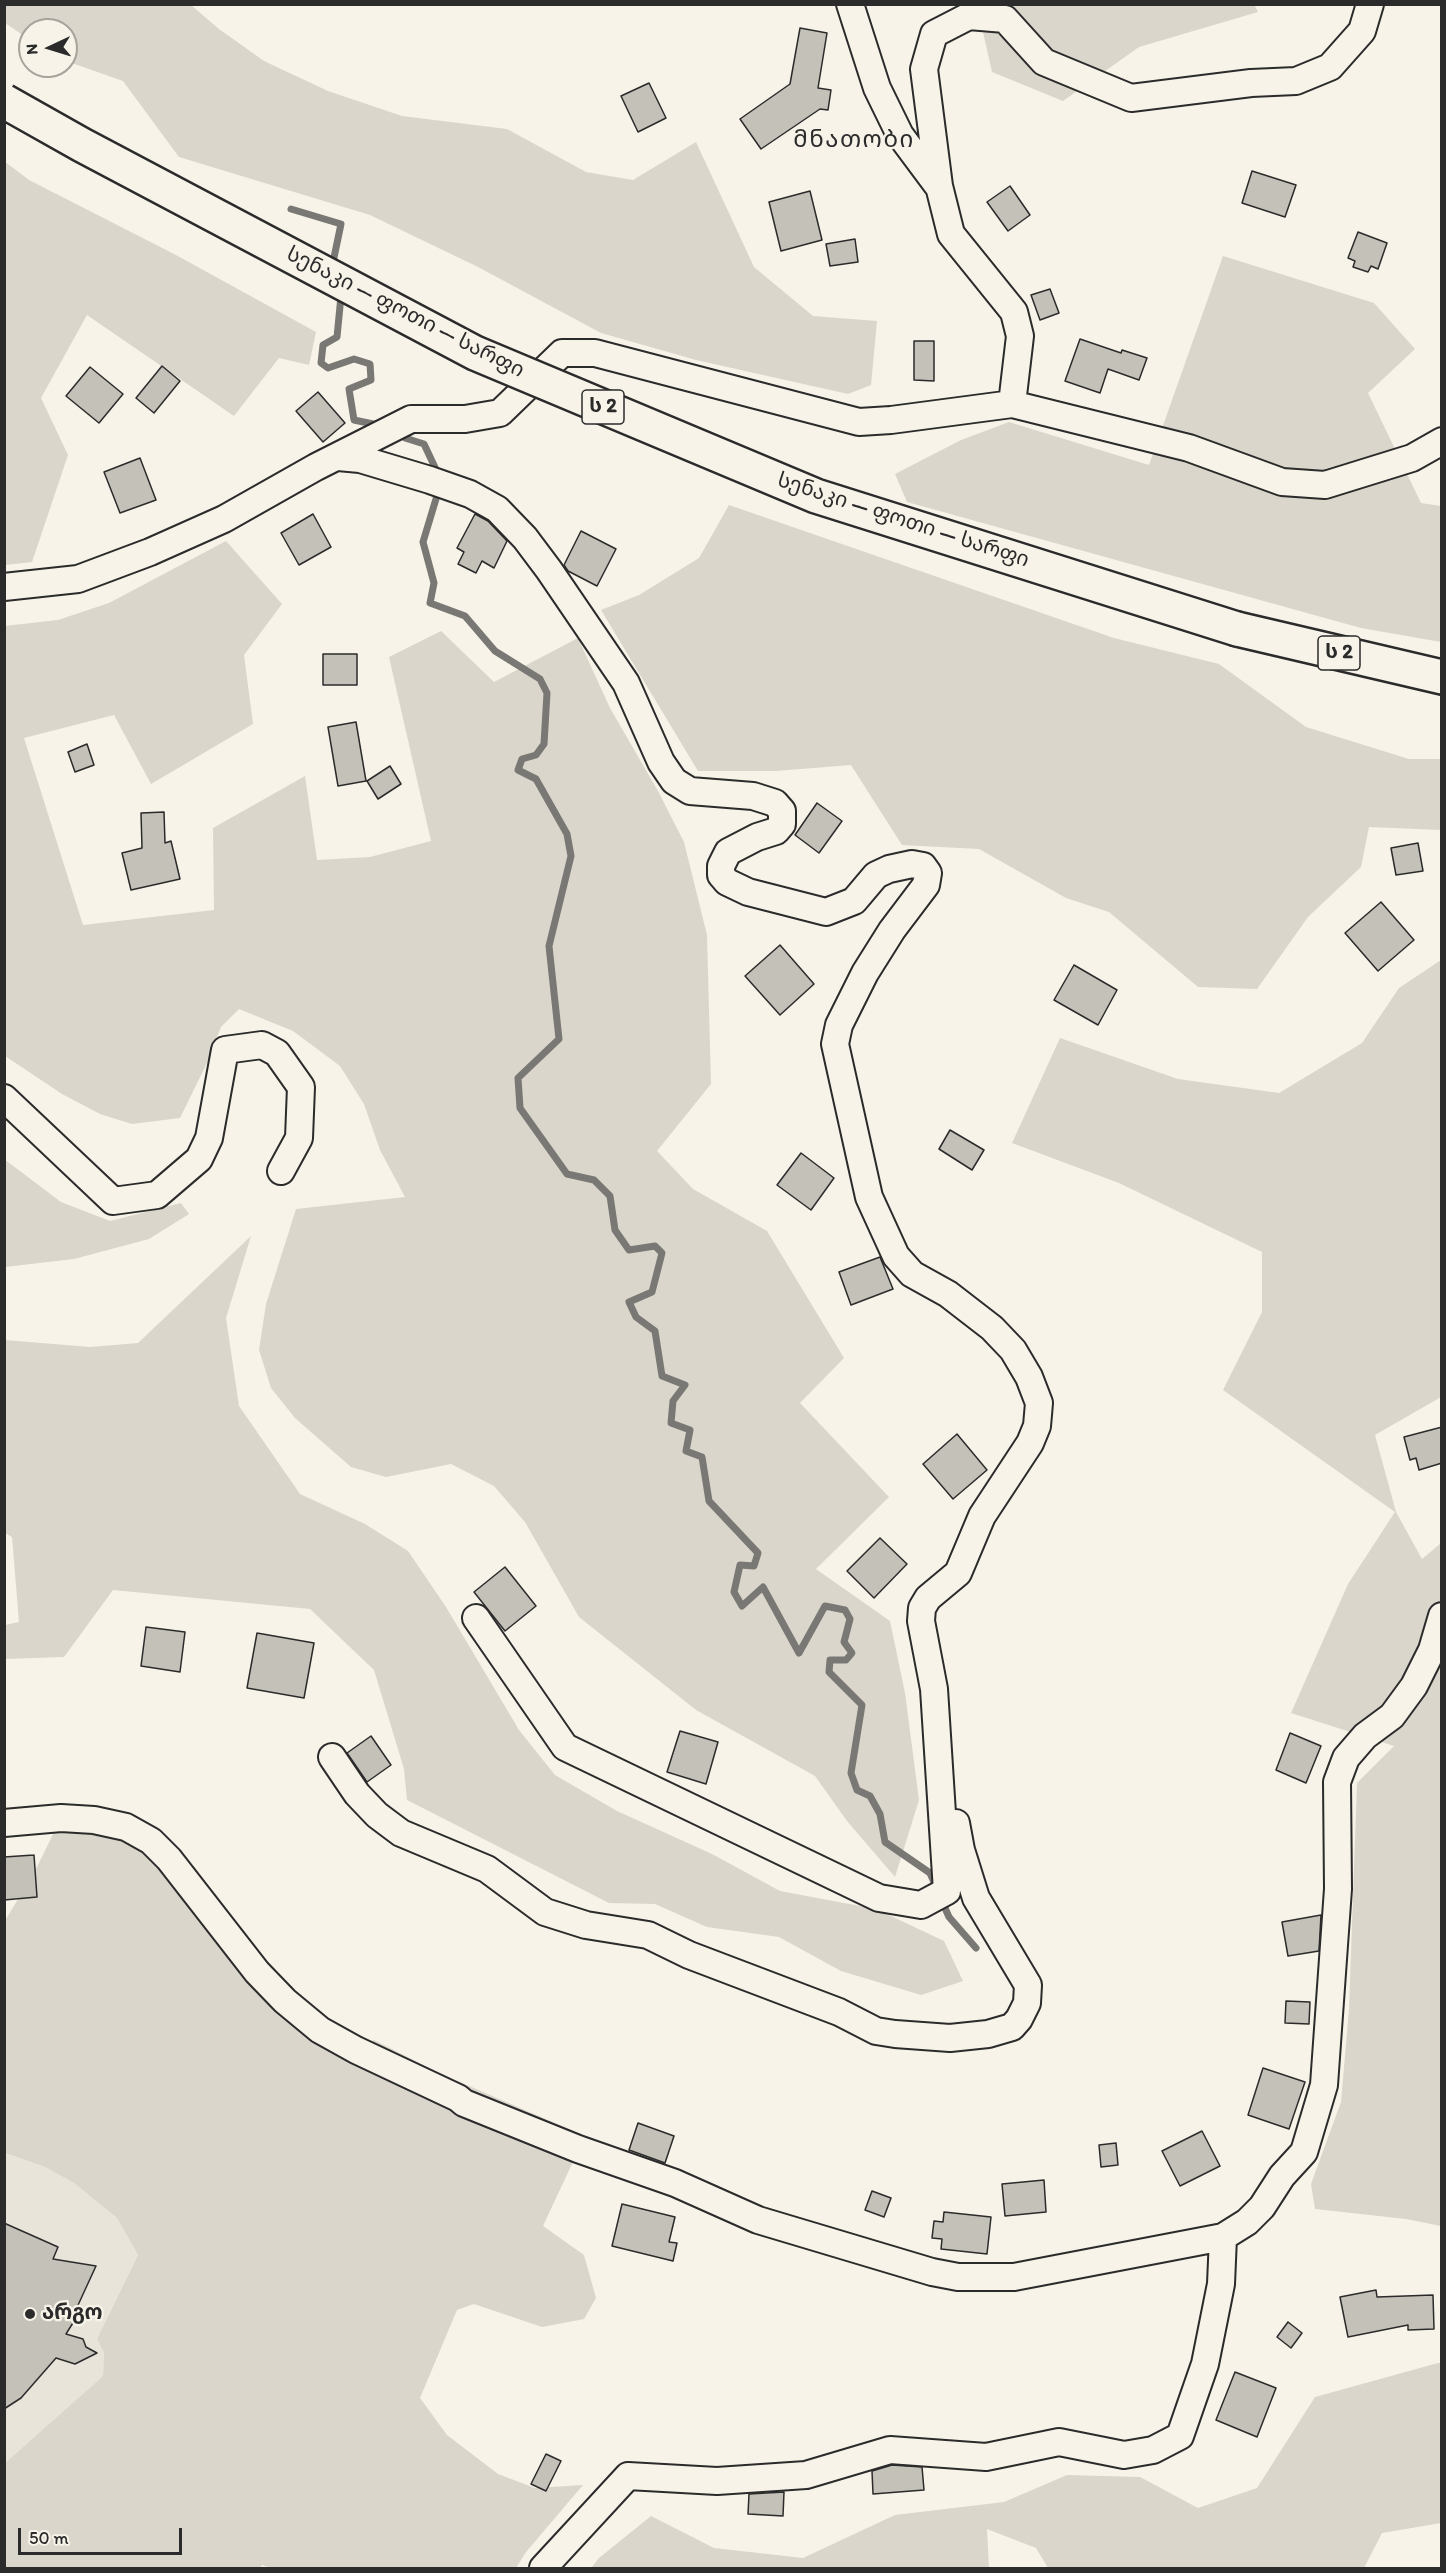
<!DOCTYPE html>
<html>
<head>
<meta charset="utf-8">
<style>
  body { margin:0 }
  #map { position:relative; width:1446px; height:2573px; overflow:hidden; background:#f7f3e8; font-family:Itim,sans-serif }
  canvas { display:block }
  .frame { position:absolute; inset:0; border:6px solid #2b2b2b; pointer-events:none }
  .north { position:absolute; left:18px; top:18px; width:60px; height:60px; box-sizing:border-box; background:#f7f3e8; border:2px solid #a5a39c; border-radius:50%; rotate:266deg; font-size:16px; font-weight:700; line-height:24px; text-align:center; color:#2b2b2b }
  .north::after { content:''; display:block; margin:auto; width:21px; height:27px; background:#2b2b2b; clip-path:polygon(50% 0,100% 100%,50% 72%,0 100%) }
  .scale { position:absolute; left:18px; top:2528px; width:164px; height:27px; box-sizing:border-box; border:3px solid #2b2b2b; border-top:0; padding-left:8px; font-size:18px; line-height:21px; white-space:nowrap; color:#2b2b2b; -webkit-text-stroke:4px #f7f3e8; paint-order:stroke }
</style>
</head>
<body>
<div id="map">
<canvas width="1446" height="2573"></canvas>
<div class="frame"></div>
<div class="north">N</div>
<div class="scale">50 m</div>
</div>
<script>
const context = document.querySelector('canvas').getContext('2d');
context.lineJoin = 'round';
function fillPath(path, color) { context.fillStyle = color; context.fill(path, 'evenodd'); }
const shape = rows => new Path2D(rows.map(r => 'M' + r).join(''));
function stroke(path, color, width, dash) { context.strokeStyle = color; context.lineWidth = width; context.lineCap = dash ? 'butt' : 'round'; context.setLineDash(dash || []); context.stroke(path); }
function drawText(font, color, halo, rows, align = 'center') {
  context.font = font + ' Itim,"Noto Sans Georgian",sans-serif'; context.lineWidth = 4.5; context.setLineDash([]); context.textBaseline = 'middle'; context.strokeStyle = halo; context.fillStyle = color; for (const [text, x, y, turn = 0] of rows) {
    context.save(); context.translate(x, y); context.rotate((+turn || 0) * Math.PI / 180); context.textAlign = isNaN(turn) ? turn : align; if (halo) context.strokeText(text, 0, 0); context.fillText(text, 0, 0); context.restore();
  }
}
const built = shape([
  [4,2153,45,2167,74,2183,117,2218,138,2255,97,2339,104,2353,103,2376,5,2463]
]);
const green = shape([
  [5,4,191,5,219,29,264,61,328,91,402,116,507,129,586,172,633,180,696,142,754,267,813,316,877,321,871,385,848,394,696,360,601,333,478,267,370,215,179,157,123,81,66,61,66,30,30,30,30,40,5,23],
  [1254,4,1258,12,1139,47,1063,101,992,72,977,5],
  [4,161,29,180,176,255,316,332,309,365,279,358,234,416,87,315,41,398,68,455,32,562,5,565],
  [1223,256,1374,303,1415,349,1368,393,1421,503,1441,506,1441,642,1361,628,907,502,895,474,961,440,1009,422,1149,465],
  [729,505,1114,638,1219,664,1306,727,1409,759,1441,759,1441,830,1369,827,1361,867,1308,917,1257,989,1198,987,1109,912,1066,898,979,849,902,845,851,765,776,771,698,771,601,610,639,595,699,558],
  [226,541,282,604,244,655,253,724,151,784,114,715,24,738,83,925,214,910,213,828,305,776,317,860,370,857,431,841,389,657,441,631,494,682,578,638,610,708,658,791,684,842,707,935,711,1084,657,1151,693,1189,767,1231,844,1358,800,1403,889,1497,816,1569,890,1621,905,1693,919,1800,895,1877,847,1821,815,1776,696,1710,579,1617,525,1522,494,1486,451,1464,386,1477,351,1467,295,1418,271,1388,259,1350,266,1304,296,1209,405,1197,380,1150,364,1104,340,1066,293,1031,239,1009,221,1027,206,1065,180,1118,132,1124,100,1114,62,1094,5,1056,4,626,58,620,109,603],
  [1441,960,1441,1397,1375,1435,1396,1512,1422,1559,1441,1543,1441,2226,1406,2219,1315,2209,1311,2184,1341,2102,1349,2009,1357,1783,1394,1746,1291,1713,1348,1584,1395,1512,1223,1390,1262,1312,1262,1252,1119,1183,1012,1143,1060,1038,1178,1079,1279,1093,1362,1043,1399,988],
  [4,1159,61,1202,110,1221,181,1203,189,1214,149,1239,74,1259,5,1267],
  [251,1236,226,1318,239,1406,300,1494,365,1524,408,1551,446,1607,519,1730,555,1775,617,1811,712,1854,780,1891,876,1909,944,1941,963,1981,921,1995,841,1971,779,1937,707,1927,655,1904,609,1903,407,1800,404,1769,374,1670,310,1609,113,1590,64,1657,5,1659,5,1625,19,1622,12,1537,5,1533,5,1340,90,1347,138,1343],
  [61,1818,126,1827,231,1938,356,2050,374,2040,439,2073,585,2136,543,2226,584,2255,596,2298,584,2319,542,2327,474,2304,457,2310,420,2398,447,2435,498,2474,535,2488,583,2485,526,2552,516,2568,271,2568,262,2565,260,2568,5,2568,5,2463,103,2376,104,2353,97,2339,138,2255,117,2218,74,2183,45,2167,5,2153,4,1922,33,1875],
  [1438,2363,1442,2363,1441,2523,1382,2533,1364,2568,1048,2568,1036,2548,987,2529,989,2568,591,2568,599,2558,651,2516,714,2548,803,2558,895,2515,1004,2502,1067,2475,1140,2477,1198,2508,1257,2488,1315,2397]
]);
const stream = shape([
  [291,209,341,224,332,267],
  [345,296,341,296,337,337,323,345,321,363,328,368,354,359,370,364,371,380,349,389,354,420,378,425],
  [402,429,405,438,424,444,439,476],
  [439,489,423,542,434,583,430,603,465,616,495,651,540,679,547,693,544,744,536,755,522,759,518,770,536,779,567,834,571,856,549,946,559,1039,518,1078,520,1108,567,1174,594,1180,610,1196,615,1230,629,1250,655,1246,662,1253,652,1292,629,1302,636,1317,655,1331,662,1376,685,1385,673,1401,671,1423,690,1430,686,1451,702,1457,709,1501,758,1553,754,1566,740,1565,734,1592,742,1606,763,1587,799,1653,825,1606,845,1610,850,1619,844,1642,852,1653,846,1660,830,1660,829,1672,862,1705,851,1773,857,1790,870,1796,880,1814,885,1842,930,1873,937,1889],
  [941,1899,949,1917,976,1948]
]);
const building = shape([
  [800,28,827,33,818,88,831,90,828,110,820,109,761,149,740,119,790,84,800,28],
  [649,83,666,118,638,132,621,96,649,83],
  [1252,171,1296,185,1285,217,1242,203,1252,171],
  [1010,186,1030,215,1008,231,987,202,1010,186],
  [810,191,822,240,781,251,769,202,810,191],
  [1358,232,1387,243,1378,269,1371,266,1368,272,1353,267,1355,261,1348,258,1358,232],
  [855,239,858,262,830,266,826,244,855,239],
  [1050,289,1059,313,1040,320,1031,295,1050,289],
  [1080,339,1121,353,1122,350,1147,358,1139,380,1108,369,1100,393,1065,381,1080,339],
  [914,341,934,341,934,381,914,380,914,341],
  [162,366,180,381,154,413,136,398,162,366],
  [90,367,123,394,99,423,66,396,90,367],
  [318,392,345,423,323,442,296,411,318,392],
  [140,458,156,500,120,513,104,472,140,458],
  [313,514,331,547,299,565,281,533,313,514],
  [475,514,488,521,507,541,494,568,482,561,476,573,458,564,464,552,457,548,475,514],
  [581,531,616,549,597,586,568,571,564,565,581,531],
  [323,654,357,654,357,685,323,685,323,654],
  [356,722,366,781,338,786,328,727,356,722],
  [87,744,94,765,75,772,68,752,87,744],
  [390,766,401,784,378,799,367,781,390,766],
  [817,803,842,821,819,853,795,835,817,803],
  [164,812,165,843,171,841,180,879,131,890,122,853,142,848,141,813,164,812],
  [1418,843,1423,871,1396,875,1391,848,1418,843],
  [1381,902,1414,940,1378,971,1345,933,1381,902],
  [780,945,814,984,780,1015,745,976,780,945],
  [1074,965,1117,990,1098,1025,1054,1000,1074,965],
  [950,1130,984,1150,972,1170,939,1149,950,1130],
  [801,1153,834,1178,811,1210,777,1185,801,1153],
  [880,1257,893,1289,851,1305,839,1272,880,1257],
  [1442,1427,1442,1463,1419,1470,1416,1458,1410,1460,1404,1437,1442,1427],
  [957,1434,987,1470,953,1499,923,1464,957,1434],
  [880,1538,907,1564,874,1598,847,1571,880,1538],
  [505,1567,536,1606,505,1631,474,1592,505,1567],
  [146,1627,185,1632,180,1672,141,1666,146,1627],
  [257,1633,314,1643,304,1698,247,1688,257,1633],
  [680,1731,718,1742,706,1784,667,1772,680,1731],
  [1290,1733,1321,1746,1306,1783,1276,1770,1290,1733],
  [371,1736,391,1765,367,1782,347,1753,371,1736],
  [34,1855,37,1897,4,1900,4,1857,34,1855],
  [1321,1915,1319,1951,1288,1956,1282,1922,1321,1915],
  [1286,2001,1310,2002,1309,2024,1285,2023,1286,2001],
  [1263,2068,1305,2082,1289,2129,1248,2115,1263,2068],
  [638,2123,674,2136,665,2163,629,2150,638,2123],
  [1202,2131,1220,2166,1180,2186,1162,2151,1202,2131],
  [1116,2143,1118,2165,1101,2167,1099,2145,1116,2143],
  [1044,2180,1046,2212,1005,2216,1002,2184,1044,2180],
  [872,2191,891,2198,884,2217,865,2210,872,2191],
  [622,2204,675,2217,669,2242,677,2243,673,2261,612,2246,622,2204],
  [944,2212,991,2217,987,2254,941,2249,942,2239,932,2238,934,2221,943,2222,944,2212],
  [4,2223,58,2247,53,2259,96,2266,73,2316,76,2318,66,2334,83,2339,86,2347,97,2353,75,2364,56,2358,21,2398,4,2409,4,2223],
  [1376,2290,1377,2297,1433,2295,1434,2329,1408,2330,1408,2325,1348,2337,1340,2297,1376,2290],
  [1288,2322,1302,2333,1291,2348,1277,2337,1288,2322],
  [1235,2372,1276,2388,1257,2437,1216,2420,1235,2372],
  [546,2454,561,2461,546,2491,531,2484,546,2454],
  [892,2465,922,2467,924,2490,873,2494,872,2471,892,2465],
  [784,2492,783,2516,748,2514,749,2494,784,2492]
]);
const minor = shape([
  [850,4,877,88,900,135,938,186],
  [1012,404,1020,336,1014,312,951,234,939,186,924,69,934,34,969,16,1005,19,1044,62,1131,98,1251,83,1296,81,1330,67,1362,31,1370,4],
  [338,457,360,459,430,480,470,494,497,509,525,538,549,570,626,683,661,762,674,781,690,791,753,796,775,803,782,811,782,824,776,831,757,837,728,852,721,866,721,875,727,882,748,892,826,912,854,901,876,875,889,869,912,864,923,866,928,873,926,885,892,930,865,973,839,1025,835,1044,869,1197,896,1256,912,1274,948,1294,992,1328,1013,1350,1029,1377,1039,1403,1037,1426,1030,1443,982,1516,958,1573,928,1598,922,1608,921,1621,934,1689,947,1891,921,1905,879,1898,565,1747,476,1618],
  [4,587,78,579,150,552,224,519,316,467,411,419,465,419,500,413,562,353,595,353,859,422,891,420,1012,404,1189,448,1282,482,1325,485,1412,458,1442,441],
  [4,1098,113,1201,157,1195,199,1159,209,1138,225,1050,262,1045,277,1053,301,1087,299,1138,281,1171],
  [332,1757,357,1794,377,1815,401,1833,487,1869,545,1912,586,1925,648,1935,689,1955,839,2012,876,2031,895,2034,950,2038,988,2034,1012,2027,1019,2019,1027,2003,1028,1985,976,1898,961,1850,956,1823],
  [4,1823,61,1818,94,1820,126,1827,151,1841,169,1859,257,1972,285,2001,320,2030,356,2050,458,2098,464,2103,578,2149,675,2183,758,2220,932,2272,958,2277,1014,2277,1223,2237,1247,2222,1262,2207,1282,2176,1304,2152,1324,2085,1338,1889,1337,1782,1346,1758,1365,1736,1392,1716,1414,1686,1432,1650,1442,1616],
  [543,2568,628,2476,717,2481,806,2475,890,2450,986,2457,1059,2442,1124,2455,1153,2450,1180,2436,1205,2364,1221,2284,1223,2237]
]);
const highway = shape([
  [1237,629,1442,677]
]);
const highwayBridge = shape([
  [4,101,82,145,475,353,816,496,1237,629]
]);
const markers = [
  [30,2314,6,"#2b2b2b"]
];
const shields = [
  [603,407,42],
  [1339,653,42]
];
const shieldNames = [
  ["ს 2",603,407],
  ["ს 2",1339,653]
];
const streetNames = [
  ["სენაკი — ფოთი — სარფი",405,313,27],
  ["სენაკი — ფოთი — სარფი",903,521,18]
];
const poiNames = [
  ["არგო",42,2314]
];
const quarterNames = [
  ["მნათობი",854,141]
];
fillPath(built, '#e8e4da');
fillPath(green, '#dad6cc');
stroke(stream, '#7a7874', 7);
fillPath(building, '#c4c1b9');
stroke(building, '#2b2b2b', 1.5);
stroke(minor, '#2b2b2b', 30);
stroke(highway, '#2b2b2b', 38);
stroke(minor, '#f7f3e8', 26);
stroke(highway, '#f7f3e8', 33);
stroke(highwayBridge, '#2b2b2b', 38, []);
stroke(highwayBridge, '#f7f3e8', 33);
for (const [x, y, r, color] of markers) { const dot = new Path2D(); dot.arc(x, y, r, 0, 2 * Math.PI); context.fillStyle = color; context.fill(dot); stroke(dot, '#f7f3e8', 2); }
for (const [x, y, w] of shields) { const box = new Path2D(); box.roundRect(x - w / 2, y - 17, w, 34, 4.5); context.fillStyle = '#f7f3e8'; context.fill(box); stroke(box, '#2b2b2b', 1.5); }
drawText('bold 20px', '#2b2b2b', null, shieldNames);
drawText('21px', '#2b2b2b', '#f7f3e8', streetNames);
drawText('bold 21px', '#2b2b2b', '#f7f3e8', poiNames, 'left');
context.letterSpacing = '1.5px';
drawText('24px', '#2b2b2b', '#f7f3e8', quarterNames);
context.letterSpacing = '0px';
</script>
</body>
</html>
